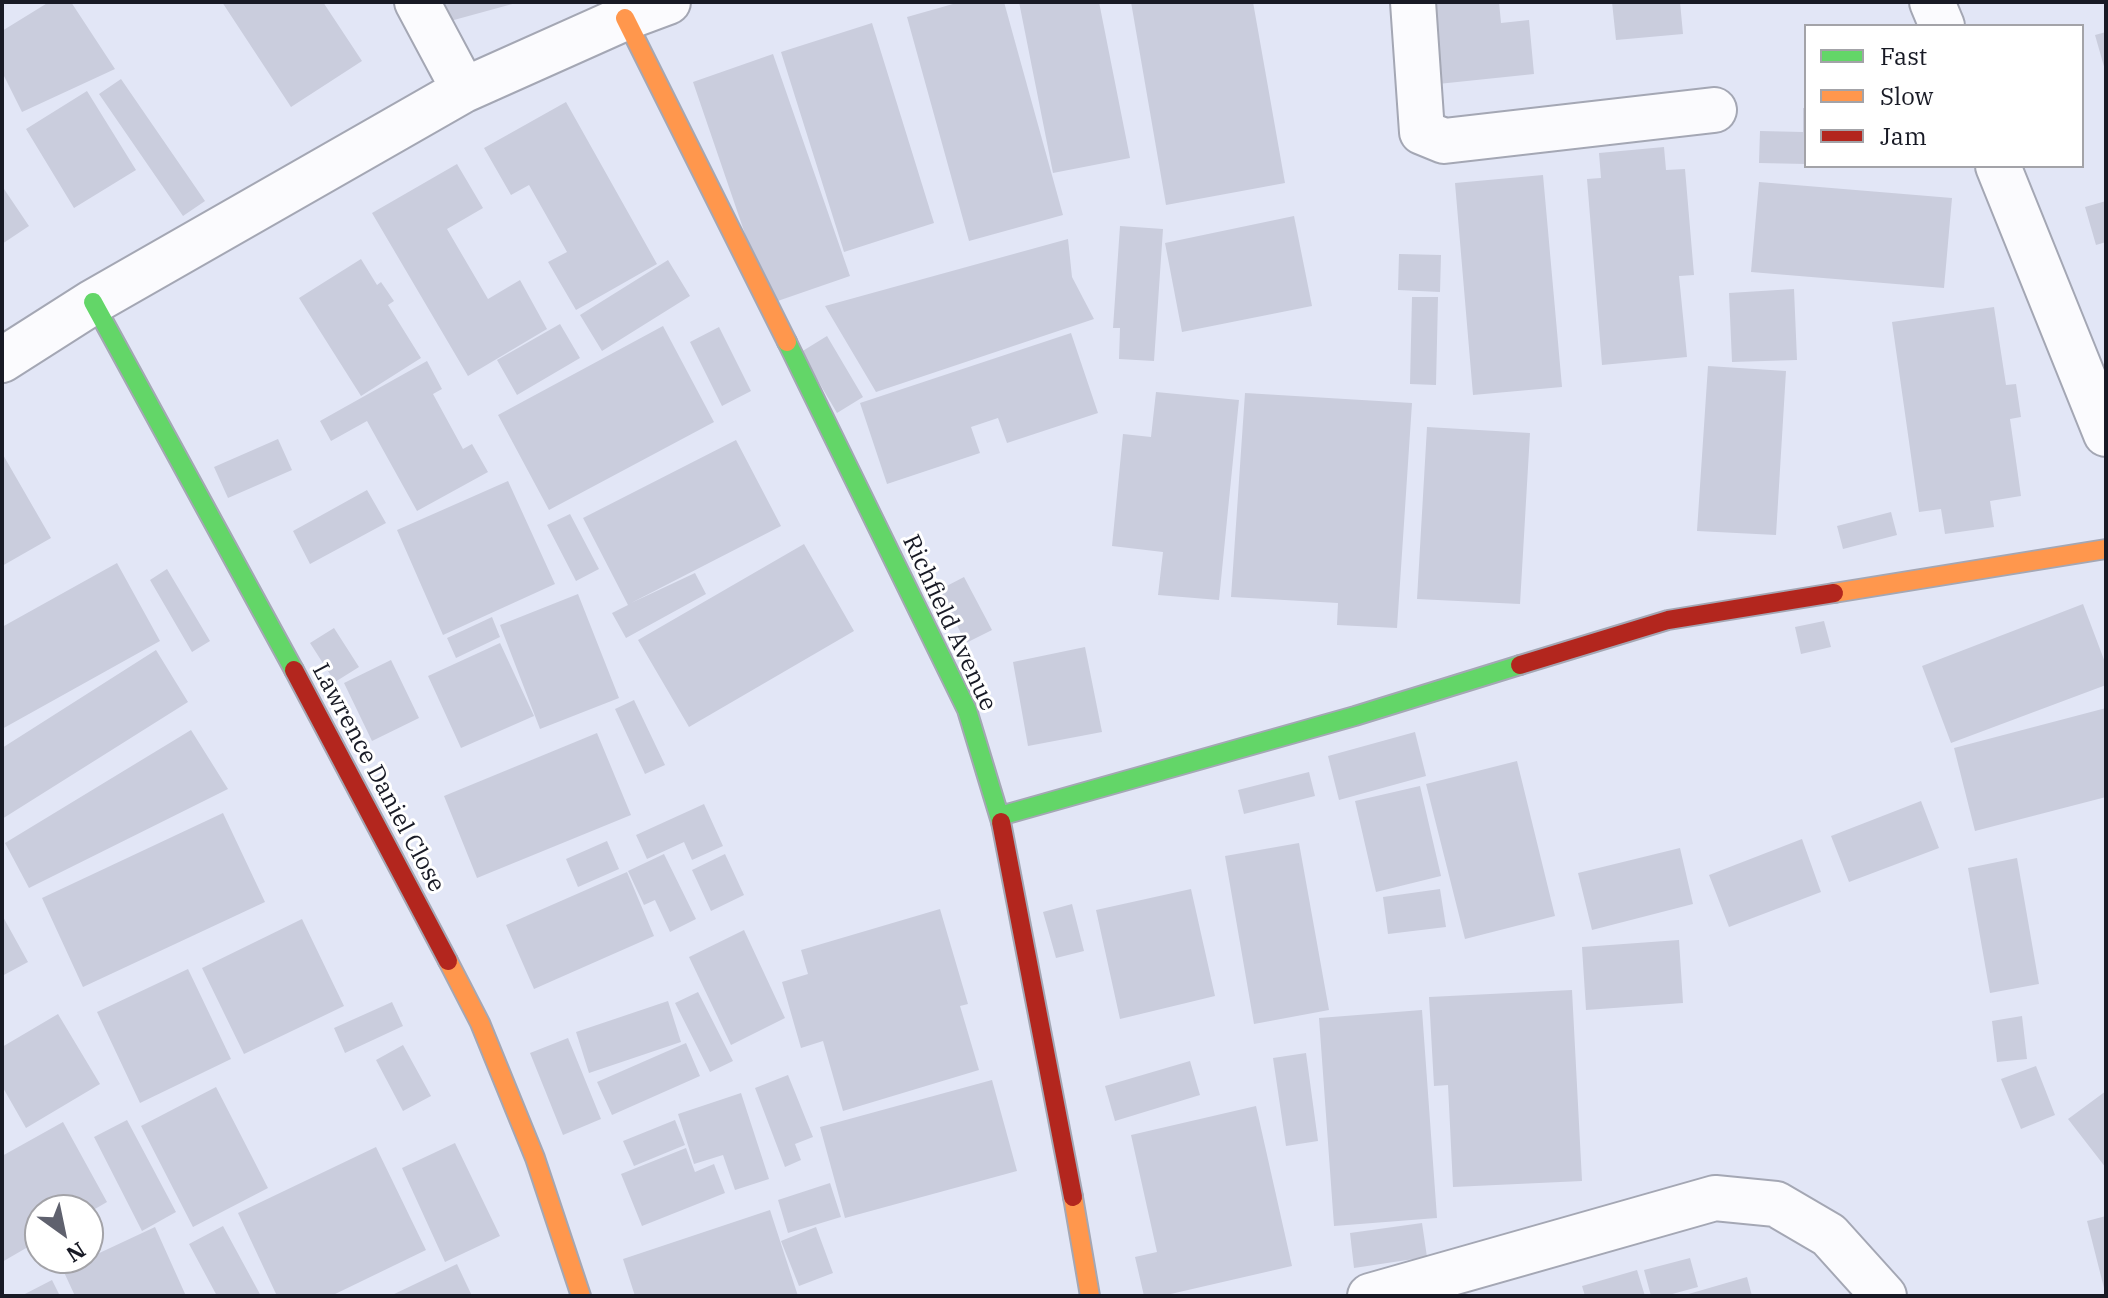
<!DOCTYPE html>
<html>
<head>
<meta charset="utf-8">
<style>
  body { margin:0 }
  #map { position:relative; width:2108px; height:1298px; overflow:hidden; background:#e2e6f6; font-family:"IBM Plex Serif",serif }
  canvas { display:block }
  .frame { position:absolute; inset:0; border:4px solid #181a25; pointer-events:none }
  .legend { position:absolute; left:1804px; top:24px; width:280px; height:144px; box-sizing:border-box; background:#fff; border:2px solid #a3a3a8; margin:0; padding:10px 14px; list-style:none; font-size:24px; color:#181a25 }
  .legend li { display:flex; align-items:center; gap:16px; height:40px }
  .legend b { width:40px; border:2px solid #a3a3a8 }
  .north { position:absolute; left:24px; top:1194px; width:80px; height:80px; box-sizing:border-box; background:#fff; border:2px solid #a3a3a8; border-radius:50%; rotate:147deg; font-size:22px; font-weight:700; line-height:32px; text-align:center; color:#181a25 }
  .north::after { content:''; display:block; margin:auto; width:28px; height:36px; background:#5f616e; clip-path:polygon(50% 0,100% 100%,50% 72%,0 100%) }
</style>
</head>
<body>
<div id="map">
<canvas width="2108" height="1298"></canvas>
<div class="frame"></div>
<ul class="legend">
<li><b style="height:10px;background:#63d668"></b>Fast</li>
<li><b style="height:10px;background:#ff974d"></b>Slow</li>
<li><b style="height:10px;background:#b3261e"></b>Jam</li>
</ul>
<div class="north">N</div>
</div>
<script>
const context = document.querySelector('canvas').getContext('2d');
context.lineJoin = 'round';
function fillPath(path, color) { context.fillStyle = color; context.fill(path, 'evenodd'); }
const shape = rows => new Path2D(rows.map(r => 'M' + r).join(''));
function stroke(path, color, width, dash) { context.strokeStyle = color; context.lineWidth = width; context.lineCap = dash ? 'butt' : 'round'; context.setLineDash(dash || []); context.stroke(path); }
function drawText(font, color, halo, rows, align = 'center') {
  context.font = font + ' "IBM Plex Serif",serif'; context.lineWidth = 6; context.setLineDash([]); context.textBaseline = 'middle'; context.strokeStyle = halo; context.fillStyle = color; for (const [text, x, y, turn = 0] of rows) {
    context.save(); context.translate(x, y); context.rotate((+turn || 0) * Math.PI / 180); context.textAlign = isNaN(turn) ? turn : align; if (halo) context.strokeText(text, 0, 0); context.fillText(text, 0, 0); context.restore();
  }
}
const building = shape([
  [49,2,71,2,115,69,22,112,2,72,2,31],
  [222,2,323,2,362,61,291,107],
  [437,2,515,2,516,3,443,23],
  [960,2,1004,2,1063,215,969,241,907,17],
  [1019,2,1099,2,1130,158,1053,173],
  [1131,2,1253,2,1285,183,1166,205],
  [1431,2,1499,2,1501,23,1529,20,1534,74,1438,84],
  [1612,2,1680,2,1683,34,1616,40],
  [872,23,934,223,844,252,781,52],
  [2106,32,2106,70,2105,70,2095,35],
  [773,54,850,276,769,304,693,82],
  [121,79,205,201,183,216,99,94],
  [87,91,136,170,74,208,26,129],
  [566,102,657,264,576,310,548,262,567,252,529,185,511,195,484,148],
  [1803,108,1806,108,1806,164,1759,163,1760,131,1803,132],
  [1664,147,1666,170,1685,169,1694,275,1679,276,1687,357,1602,365,1587,179,1601,178,1599,153],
  [457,164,483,208,447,229,488,299,520,280,547,329,468,376,372,213],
  [1543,175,1562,387,1473,395,1455,183],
  [1759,182,1952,198,1944,288,1751,272],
  [2,186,29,226,2,244],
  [2106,201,2106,242,2096,245,2085,207],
  [1294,216,1312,306,1182,332,1165,243],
  [1120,226,1163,229,1154,361,1119,359,1120,328,1113,328],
  [1068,239,1072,277,1094,319,876,392,825,306],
  [1399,254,1441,255,1440,292,1398,290],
  [361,259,377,285,381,282,394,301,388,305,421,358,361,396,299,298],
  [668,260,690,296,602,351,580,315],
  [1794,289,1797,360,1732,362,1729,293],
  [1412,297,1438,297,1436,385,1410,384],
  [1994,307,2006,385,2016,384,2021,417,2010,419,2021,496,1990,501,1994,527,1945,534,1941,509,1919,512,1892,322],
  [560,324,580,358,517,395,497,360],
  [663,326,714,422,549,510,498,415],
  [719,327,751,391,722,406,690,342],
  [1071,333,1098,413,1007,443,998,418,971,427,980,453,887,484,860,403],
  [827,336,863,397,837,413,801,352],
  [427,361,442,389,433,394,463,449,472,444,488,472,417,511,367,421,331,441,320,421],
  [1708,366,1786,371,1776,535,1697,531],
  [1156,392,1239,400,1219,600,1158,595,1163,552,1112,546,1123,434,1151,437],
  [1245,393,1412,403,1397,628,1337,625,1338,603,1231,597],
  [1427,427,1530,433,1520,604,1417,599],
  [278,439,292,470,228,498,214,467],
  [736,440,781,526,631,603,695,573,706,594,626,638,612,613,628,605,583,518],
  [2,453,51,538,2,566],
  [508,481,555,584,443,635,397,530],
  [367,490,386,523,310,564,293,531],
  [1891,512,1897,535,1843,549,1837,526],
  [570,514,599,569,576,581,547,525],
  [804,544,854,631,689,727,638,640],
  [117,563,160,641,2,729,2,627],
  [167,569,210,641,192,652,150,580],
  [964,577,992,630,966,643,939,590],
  [578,594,619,698,540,729,500,625],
  [2083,604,2106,665,2106,685,1951,743,1922,666],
  [492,617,500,637,456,658,447,638],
  [1824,621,1831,647,1801,654,1795,627],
  [334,628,359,667,335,682,310,643],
  [500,643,534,716,461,748,428,676],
  [1085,647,1102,732,1028,746,1013,662],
  [156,650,188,702,2,819,2,748],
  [391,660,419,718,372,741,344,683],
  [634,700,665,765,645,774,615,709],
  [2106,708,2106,797,1975,831,1954,748],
  [191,730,228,789,29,888,5,843],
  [1415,732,1426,776,1339,800,1328,756],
  [597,733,631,815,477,878,444,796],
  [1517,761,1555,916,1465,939,1426,784],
  [1309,772,1315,796,1244,814,1238,790],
  [1420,786,1441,876,1376,892,1355,801],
  [1921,801,1939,848,1849,882,1831,836],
  [704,804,723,846,692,860,684,842,647,859,636,835],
  [223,813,265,902,83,987,42,898],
  [1802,839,1821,892,1729,927,1709,875],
  [607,841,619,869,578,887,566,859],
  [1299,843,1329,1010,1254,1024,1225,856],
  [1680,848,1693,904,1592,930,1578,873],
  [664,854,696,919,670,932,655,900,644,905,628,871],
  [725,854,744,895,711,911,692,870],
  [2017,858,2039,984,1990,993,1968,868],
  [627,872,654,936,534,989,506,925],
  [1191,889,1215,996,1120,1019,1096,910],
  [1440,889,1446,927,1388,934,1383,897],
  [1072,904,1084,951,1056,958,1043,912],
  [940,909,968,1004,960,1006,979,1070,843,1111,823,1041,801,1048,782,982,808,974,801,950],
  [2,915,28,962,2,976],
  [302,919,344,1006,244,1054,202,968],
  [744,930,785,1018,731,1045,689,957],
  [1679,940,1683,1003,1586,1010,1582,947],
  [188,969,231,1059,140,1103,97,1012],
  [1572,990,1582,1181,1453,1187,1448,1085,1434,1086,1429,997],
  [698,992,733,1061,710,1072,675,1003],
  [668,1001,681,1042,589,1073,576,1032],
  [392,1002,403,1026,345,1053,334,1028],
  [1422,1010,1437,1218,1334,1226,1319,1018],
  [58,1014,100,1084,26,1128,2,1086,2,1047],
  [2022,1016,2027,1059,1997,1062,1992,1021],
  [568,1038,601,1119,563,1135,530,1053],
  [686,1043,700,1076,612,1115,597,1082],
  [403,1045,431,1096,403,1111,376,1060],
  [1306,1053,1318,1141,1286,1146,1273,1058],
  [1190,1061,1200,1095,1115,1121,1105,1086],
  [2036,1066,2055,1115,2021,1129,2001,1079],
  [788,1075,813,1137,795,1144,801,1160,785,1167,755,1088],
  [992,1080,1017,1171,845,1218,820,1127],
  [216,1087,268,1188,193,1227,141,1126],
  [2106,1091,2106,1168,2068,1119],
  [741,1093,769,1179,735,1190,723,1155,694,1164,678,1114],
  [1256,1106,1292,1266,1162,1296,1144,1296,1135,1257,1157,1252,1131,1135],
  [127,1120,176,1212,142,1231,94,1137],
  [675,1120,685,1145,634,1166,623,1141],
  [63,1122,107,1202,88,1213,88,1210,40,1210,40,1240,2,1262,2,1156],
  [455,1143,500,1236,445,1262,402,1168],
  [376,1147,426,1250,331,1296,277,1296,238,1213],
  [686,1148,695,1172,714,1164,725,1193,642,1226,621,1174],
  [830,1183,841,1217,788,1233,778,1200],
  [770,1210,798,1296,635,1296,623,1259],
  [2106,1216,2106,1292,2105,1292,2087,1221],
  [1422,1223,1427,1257,1354,1268,1350,1233],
  [223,1226,261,1296,217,1296,189,1244],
  [155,1227,186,1296,75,1296,63,1270],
  [816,1227,833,1273,799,1286,781,1241],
  [1690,1258,1698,1287,1665,1296,1651,1296,1644,1270],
  [457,1264,472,1296,390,1296],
  [1637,1270,1645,1296,1585,1296,1582,1286],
  [1747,1277,1752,1296,1685,1296,1685,1295],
  [52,1280,60,1296,21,1296]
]);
const street = shape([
  [1413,2,1422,132,1444,141,1714,110],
  [1932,2,1942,26],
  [464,90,625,18,668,2],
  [1998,166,2106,434],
  [2,360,93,302,464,90,417,2],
  [1370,1296,1715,1198,1776,1204,1829,1235,1884,1296]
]);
const fast = shape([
  [93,302,294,670],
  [787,342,967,710,1001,822],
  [1000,816,1355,716,1520,665]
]);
const slow = shape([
  [625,18,787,342],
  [1834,593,2106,549],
  [448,961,480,1023,535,1158,581,1296],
  [1073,1197,1090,1296]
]);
const jam = shape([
  [1520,665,1668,620,1834,593],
  [294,670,448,961],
  [1001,822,1073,1197]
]);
const streetNames = [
  ["Richfield Avenue",949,623,65],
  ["Lawrence Daniel Close",378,778,62]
];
fillPath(building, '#cacddd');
stroke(street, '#a4a7b4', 48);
stroke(fast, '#a4a7b4', 22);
stroke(slow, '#a4a7b4', 22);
stroke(jam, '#a4a7b4', 22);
stroke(street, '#fbfbfe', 44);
stroke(fast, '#63d668', 18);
stroke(slow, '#ff974d', 18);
stroke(jam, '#b3261e', 18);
drawText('24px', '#181a25', '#fff', streetNames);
</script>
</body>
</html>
